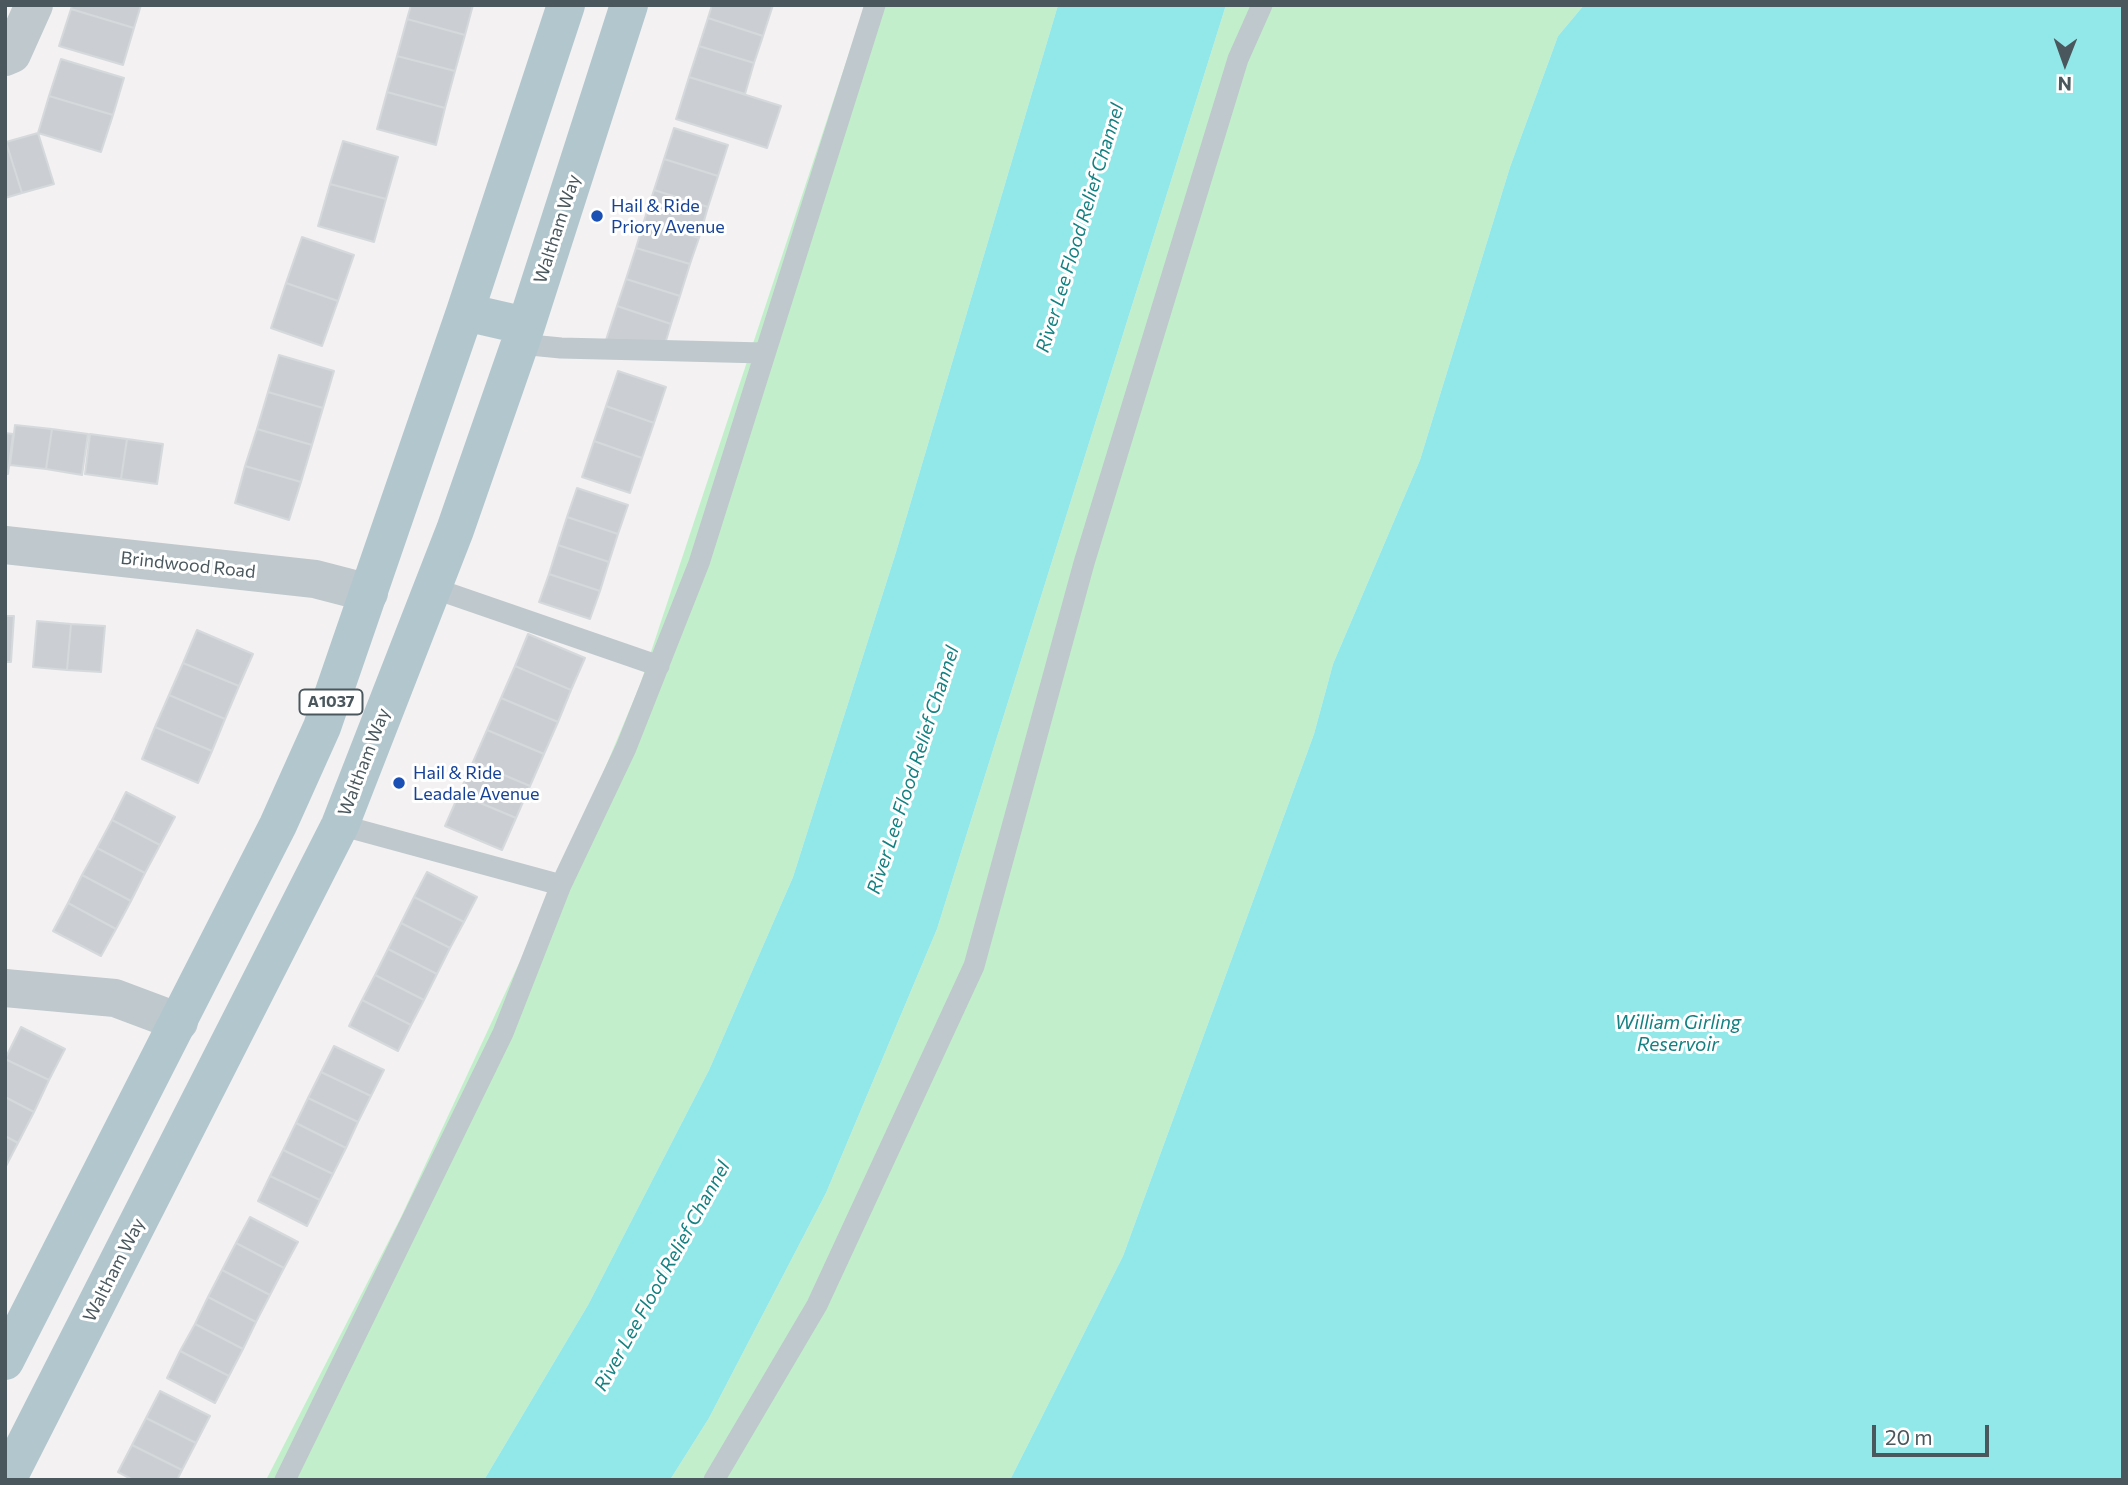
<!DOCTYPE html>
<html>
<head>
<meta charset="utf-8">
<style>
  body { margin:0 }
  #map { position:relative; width:2128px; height:1485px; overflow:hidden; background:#f3f1f2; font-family:Commissioner,sans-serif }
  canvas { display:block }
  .frame { position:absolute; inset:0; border:7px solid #4a585e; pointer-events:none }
  .north { position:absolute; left:2030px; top:28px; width:70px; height:70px; -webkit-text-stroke:5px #fff; paint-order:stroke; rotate:181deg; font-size:19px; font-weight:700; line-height:28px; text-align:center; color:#4a585e }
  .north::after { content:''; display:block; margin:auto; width:24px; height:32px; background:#4a585e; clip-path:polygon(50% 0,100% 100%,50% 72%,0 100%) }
  .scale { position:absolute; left:1872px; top:1425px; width:117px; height:32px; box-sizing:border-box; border:4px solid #4a585e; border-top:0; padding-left:9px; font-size:21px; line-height:24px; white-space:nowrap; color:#4a585e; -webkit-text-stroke:5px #fff; paint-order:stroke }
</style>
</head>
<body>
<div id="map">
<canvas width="2128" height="1485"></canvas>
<div class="frame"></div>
<div class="north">N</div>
<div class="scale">20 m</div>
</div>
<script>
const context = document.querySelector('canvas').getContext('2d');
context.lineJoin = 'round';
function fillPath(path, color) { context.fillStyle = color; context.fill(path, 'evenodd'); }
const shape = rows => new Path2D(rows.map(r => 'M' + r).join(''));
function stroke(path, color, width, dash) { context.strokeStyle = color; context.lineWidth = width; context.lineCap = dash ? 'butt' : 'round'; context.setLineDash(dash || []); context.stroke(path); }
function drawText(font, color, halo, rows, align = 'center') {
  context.font = font + ' Commissioner,sans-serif'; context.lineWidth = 6; context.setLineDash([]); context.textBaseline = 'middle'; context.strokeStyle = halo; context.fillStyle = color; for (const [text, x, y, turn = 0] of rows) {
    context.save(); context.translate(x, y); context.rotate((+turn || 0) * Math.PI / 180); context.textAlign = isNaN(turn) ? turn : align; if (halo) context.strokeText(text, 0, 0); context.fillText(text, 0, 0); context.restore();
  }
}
const green = shape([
  [865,5,1058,5,896,552,793,877,709,1070,588,1305,484,1480,266,1480,401,1217,561,873,640,685],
  [1226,5,1584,5,1558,36,1510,167,1420,460,1333,664,1314,734,1123,1256,1010,1480,670,1480,709,1418,826,1193,937,929]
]);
const water = shape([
  [1058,5,1226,5,937,929,826,1193,709,1418,670,1480,484,1480,588,1305,709,1070,793,877,896,552],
  [1584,5,2123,5,2123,1480,1010,1480,1123,1256,1314,734,1333,664,1420,460,1510,167,1558,36]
]);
const building = shape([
  [72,5,141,5,134,28,71,9,72,5],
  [411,5,473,5,465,35,407,19,411,5],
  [712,5,773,5,763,36,708,18,712,5],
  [71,9,134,28,123,65,59,46,71,9],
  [708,18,763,36,754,63,699,46,708,18],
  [407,19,465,35,455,71,397,56,407,19],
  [699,46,754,63,745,94,689,77,699,46],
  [397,56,455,71,445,108,387,92,397,56],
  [61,59,124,78,113,115,49,96,61,59],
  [689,77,781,106,767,148,676,119,689,77],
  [387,92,445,108,436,145,377,129,387,92],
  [49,96,113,115,101,152,38,133,49,96],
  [674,128,728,145,718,176,664,159,674,128],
  [38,133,54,184,22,193,6,142,38,133],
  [343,141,398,157,386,199,330,184,343,141],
  [6,142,22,193,5,198,5,143,6,142],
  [664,159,718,176,708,207,654,190,664,159],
  [330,184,386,199,374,242,318,226,330,184],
  [654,190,708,207,699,238,644,221,654,190],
  [644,221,699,238,690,264,636,248,644,221],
  [302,237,354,255,338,301,286,283,302,237],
  [636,248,690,264,680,296,626,279,636,248],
  [626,279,680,296,671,324,617,306,626,279],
  [286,283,338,301,322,346,271,328,286,283],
  [617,306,671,324,665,344,606,340,617,306],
  [279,355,334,371,323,408,268,392,279,355],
  [618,371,666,387,654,423,606,406,618,371],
  [268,392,323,408,312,445,257,429,268,392],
  [606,406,654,423,642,458,594,441,606,406],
  [15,425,52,429,46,469,10,465,15,425],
  [52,429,88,434,82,475,46,469,52,429],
  [257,429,312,445,301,482,245,466,257,429],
  [5,433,13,434,8,474,5,474,5,433],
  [90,434,127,439,121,479,85,474,90,434],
  [127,439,163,444,157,484,121,479,127,439],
  [594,441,642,458,630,493,582,477,594,441],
  [245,466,301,482,289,520,235,503,245,466],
  [577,488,628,505,618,534,567,517,577,488],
  [567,517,618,534,609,562,558,545,567,517],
  [558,545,609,562,600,591,549,574,558,545],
  [549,574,600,591,590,619,539,602,549,574],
  [5,616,14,616,11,662,5,662,5,616],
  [37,621,71,624,67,670,33,667,37,621],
  [71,624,105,626,101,672,67,670,71,624],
  [197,630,253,654,239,686,183,663,197,630],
  [528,634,585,658,571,690,515,666,528,634],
  [183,663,239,686,225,719,169,695,183,663],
  [515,666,571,690,558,722,501,698,515,666],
  [169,695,225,719,212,751,155,727,169,695],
  [501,698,558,722,544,754,487,730,501,698],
  [155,727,212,751,198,783,142,759,155,727],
  [487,730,544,754,530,786,473,762,487,730],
  [473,762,530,786,516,818,459,794,473,762],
  [126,792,175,817,160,845,112,820,126,792],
  [459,794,516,818,502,850,445,826,459,794],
  [112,820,160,845,145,873,97,848,112,820],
  [97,848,145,873,131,901,82,875,97,848],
  [427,872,477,897,464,922,414,897,427,872],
  [82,875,131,901,116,929,68,903,82,875],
  [414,897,464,922,450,948,401,923,414,897],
  [68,903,116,929,101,956,53,931,68,903],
  [401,923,450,948,437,974,388,949,401,923],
  [388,949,437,974,424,1000,375,975,388,949],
  [375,975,424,1000,411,1025,362,1000,375,975],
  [362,1000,411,1025,398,1051,349,1026,362,1000],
  [21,1027,65,1049,49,1080,5,1059,21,1027],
  [334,1046,384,1070,371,1096,321,1072,334,1046],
  [5,1059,49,1080,34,1112,5,1097,5,1059],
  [321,1072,371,1096,358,1122,308,1098,321,1072],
  [5,1097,34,1112,18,1143,5,1136,5,1097],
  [308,1098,358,1122,346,1148,296,1123,308,1098],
  [296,1123,346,1148,333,1174,283,1150,296,1123],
  [5,1136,18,1143,5,1168,5,1136],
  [283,1150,333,1174,320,1200,270,1176,283,1150],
  [270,1176,320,1200,307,1226,258,1201,270,1176],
  [250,1217,298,1242,284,1268,236,1243,250,1217],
  [236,1243,284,1268,270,1295,222,1270,236,1243],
  [222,1270,270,1295,256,1322,208,1297,222,1270],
  [208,1297,256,1322,243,1349,195,1324,208,1297],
  [195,1324,243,1349,229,1376,180,1351,195,1324],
  [180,1351,229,1376,215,1403,167,1378,180,1351],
  [160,1391,210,1416,196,1443,146,1418,160,1391],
  [146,1418,196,1443,182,1470,132,1445,146,1418],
  [132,1445,182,1470,177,1480,133,1480,118,1472,132,1445]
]);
const lane = shape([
  [520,344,561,348,764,353],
  [433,588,659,666],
  [340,825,561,885],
  [285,1480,503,1033,561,885,626,748,699,563,875,5],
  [714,1480,817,1305,974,966,1084,563,1238,59,1262,5]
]);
const street = shape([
  [5,57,12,54,34,5],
  [5,545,315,579,369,593],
  [5,988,115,998,179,1022]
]);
const primary = shape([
  [465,312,526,326],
  [5,1361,278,825,322,727,465,312,566,5],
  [7,1480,340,825,455,530,526,326,629,5]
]);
const markers = [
  [597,216,7,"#1a4fb4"],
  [399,783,7,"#1a4fb4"]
];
const shields = [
  [331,702,63]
];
const shieldNames = [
  ["A1037",331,702]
];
const transitNames = [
  ["Hail & Ride",611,206],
  ["Priory Avenue",611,227],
  ["Hail & Ride",413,773],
  ["Leadale Avenue",413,794]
];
const streetNames = [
  ["Waltham Way",557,229,-72],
  ["Brindwood Road",188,565,6],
  ["Waltham Way",364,762,-69],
  ["Waltham Way",114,1270,-63]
];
const waterNames = [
  ["River Lee Flood Relief Channel",1080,228,-73],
  ["River Lee Flood Relief Channel",913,770,-72],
  ["William Girling",1678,1023],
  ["Reservoir",1678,1045],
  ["River Lee Flood Relief Channel",662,1276,-61]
];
fillPath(green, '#c3eecb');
fillPath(water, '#92e8e8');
fillPath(building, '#cbcfd3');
stroke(building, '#d5d9dc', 2);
stroke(lane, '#bec8cd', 21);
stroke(street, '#bec8cd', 38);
stroke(primary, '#b2c6ce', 38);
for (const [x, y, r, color] of markers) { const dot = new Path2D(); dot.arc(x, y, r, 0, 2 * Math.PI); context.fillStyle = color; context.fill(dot); stroke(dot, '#fff', 2.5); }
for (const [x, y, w] of shields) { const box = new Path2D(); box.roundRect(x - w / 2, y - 12.5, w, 25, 5); context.fillStyle = '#fff'; context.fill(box); stroke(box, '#4a585e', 2); }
drawText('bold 16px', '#4a585e', null, shieldNames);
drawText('18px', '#164399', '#fff', transitNames, 'left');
drawText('18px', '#4a585e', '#fff', streetNames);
drawText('italic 19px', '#138182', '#fff', waterNames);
</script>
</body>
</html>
